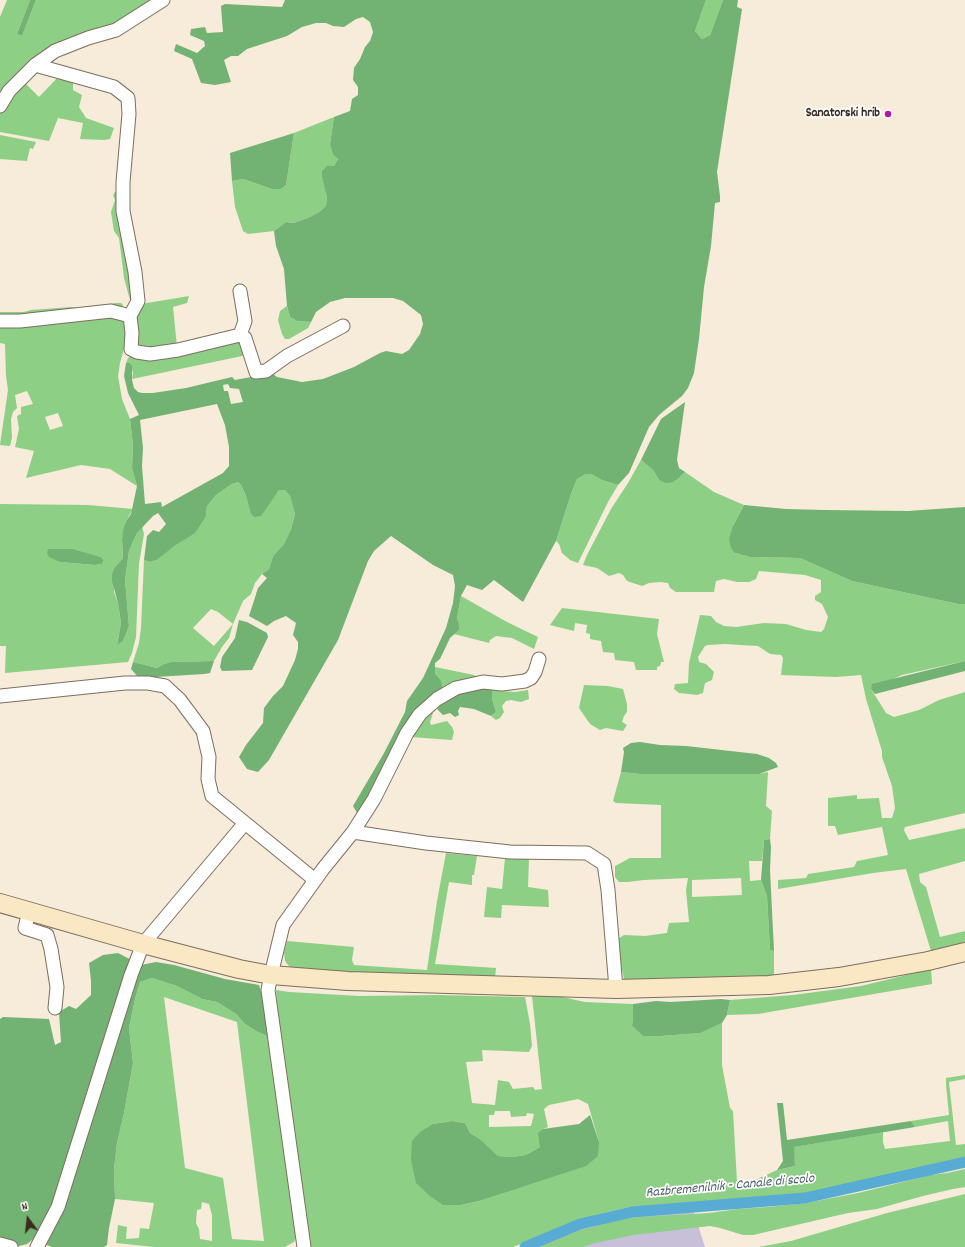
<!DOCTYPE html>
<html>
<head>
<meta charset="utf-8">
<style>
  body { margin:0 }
  #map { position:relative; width:965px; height:1247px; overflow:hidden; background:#f7ebd9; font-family:Dekko,sans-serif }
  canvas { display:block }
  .north { position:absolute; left:8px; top:1199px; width:40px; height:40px; -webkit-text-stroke:3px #fff; paint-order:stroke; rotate:345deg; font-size:11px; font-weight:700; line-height:16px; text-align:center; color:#3b2a1e }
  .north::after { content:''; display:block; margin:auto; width:14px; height:18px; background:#3b2a1e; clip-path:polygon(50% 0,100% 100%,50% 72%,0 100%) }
</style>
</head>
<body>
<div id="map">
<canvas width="965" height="1247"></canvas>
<div class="north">N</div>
</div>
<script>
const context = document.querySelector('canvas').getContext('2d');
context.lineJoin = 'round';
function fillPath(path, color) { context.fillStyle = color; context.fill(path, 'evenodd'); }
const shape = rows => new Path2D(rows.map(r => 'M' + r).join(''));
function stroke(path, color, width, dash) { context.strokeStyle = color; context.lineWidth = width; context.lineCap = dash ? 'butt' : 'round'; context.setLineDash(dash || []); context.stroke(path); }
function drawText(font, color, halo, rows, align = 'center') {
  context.font = font + ' Dekko,sans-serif'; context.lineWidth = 3.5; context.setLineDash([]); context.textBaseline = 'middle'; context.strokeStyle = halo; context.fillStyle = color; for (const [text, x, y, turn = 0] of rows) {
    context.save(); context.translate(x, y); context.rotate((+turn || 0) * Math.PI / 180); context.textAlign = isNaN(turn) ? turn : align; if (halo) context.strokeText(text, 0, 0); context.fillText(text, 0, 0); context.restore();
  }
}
const industrial = shape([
  [692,1207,705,1247,525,1247,580,1224,632,1212]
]);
const green = shape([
  [7,0,30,0,17,34,22,36,36,0,154,0,118,22,98,31,62,43,0,97,0,17],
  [706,0,723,0,710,35,702,39,695,31],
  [59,76,73,80,73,90,82,95,79,107,86,118,114,128,110,139,104,140,80,139,83,123,58,118,49,141,0,132,0,111,23,81,39,97],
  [334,117,330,144,338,159,334,166,322,177,326,190,327,197,326,206,319,212,308,218,293,223,286,222,274,231,248,234,243,231,235,207,232,181,243,179,272,189,281,189,286,185,294,133],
  [0,135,36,142,33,149,30,148,27,161,0,159],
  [119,190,135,298,129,306,130,300,124,278,119,238,114,231,111,212,115,200,113,195,115,192],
  [189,296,187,303,173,307,177,347,149,351,139,346,135,337,136,316,141,304],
  [116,303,121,303,123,305,123,309,0,318,0,312,24,312,31,310,71,307,77,308],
  [287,306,290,317,297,321,311,322,308,328,289,339,285,339,282,334,278,320,280,311],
  [95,316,123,318,127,324,125,345,120,363,118,376,122,399,130,419,133,445,132,468,137,486,110,469,81,465,26,478,34,451,15,447,19,429,17,416,21,414,21,407,33,404,27,391,15,395,17,408,13,412,11,419,12,438,10,446,0,445,8,390,6,376,5,344,0,343,0,323],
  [58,413,63,426,50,430,45,417],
  [241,338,247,355,132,379,133,373,130,363,126,363,128,358,132,355],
  [641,460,653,470,659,480,673,482,678,479,685,472,714,492,744,505,733,526,735,553,750,557,800,558,852,581,958,604,965,604,965,661,902,675,871,689,886,713,894,717,919,710,939,700,965,692,965,813,905,827,904,830,909,840,965,828,965,861,919,874,920,882,926,887,940,937,965,931,965,942,931,951,906,869,873,873,778,889,778,880,806,878,808,874,854,867,857,861,888,855,882,827,838,835,835,826,828,826,828,798,857,795,857,799,879,798,882,818,892,818,895,808,892,786,882,757,882,751,866,699,861,675,836,677,781,675,783,658,781,655,770,654,758,646,725,644,708,645,705,646,698,657,699,662,706,664,714,672,712,680,705,683,703,693,697,695,689,694,679,693,674,689,675,684,688,683,689,663,700,615,711,616,716,622,724,626,736,627,764,623,786,624,806,630,821,632,824,629,828,617,822,604,815,600,815,596,821,592,821,580,805,575,759,571,756,579,749,582,737,582,724,579,716,581,714,592,676,592,670,588,668,583,660,582,649,583,642,586,627,581,623,575,619,573,609,576,597,568,583,565,587,555,611,509,628,483],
  [586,474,591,474,602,480,618,485,608,502,578,563,570,560,562,553,559,544,556,541,571,494,577,479],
  [238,482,241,485,246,496,250,512,272,499,279,490,285,490,290,496,295,514,291,529,284,544,273,556,269,569,262,574,255,583,251,594,243,601,233,624,229,638,222,647,214,661,171,662,164,664,157,668,133,662,139,643,141,628,144,560,150,562,157,560,206,516,207,506,216,495,232,484],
  [211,609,218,612,233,624,214,646,193,628],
  [0,504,88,505,133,509,126,521,122,539,123,558,115,567,114,592,118,603,121,623,117,644,123,641,129,626,125,580,129,551,137,533,142,526,144,534,139,564,136,637,132,653,128,662,5,673,6,646,0,646],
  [48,549,72,550,101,557,104,560,102,564,95,565,60,562],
  [461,596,507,622,538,637,534,649,512,638,496,636,490,640,489,643,454,634,459,630,459,624,457,618],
  [562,608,659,619,657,634,664,662,661,662,660,666,657,667,657,670,636,670,634,662,615,660,614,653,603,652,601,641,590,639,590,634,586,633,587,625,575,623,574,631,550,625],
  [435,667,474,675,481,679,443,691,435,674],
  [492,685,496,685,502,691,515,692,528,690,529,699,521,702,511,700,506,701,502,706,504,712,500,718,496,720,491,716,496,712,492,699],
  [584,685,608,686,623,689,627,704,627,712,624,716,622,722,627,725,623,731,606,728,600,730,590,724,579,708],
  [430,708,433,713,430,722,431,725,447,721,452,727,454,732,452,740,411,737],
  [621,772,640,774,759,774,768,772,766,806,772,811,770,839,764,840,762,861,749,861,750,881,761,880,767,896,770,950,774,951,774,976,770,979,667,980,624,979,620,960,618,939,624,935,645,936,667,933,669,923,689,922,686,890,688,878,644,880,627,882,619,882,615,877,615,866,630,858,661,858,661,805,616,803,613,801],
  [741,878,742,895,692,897,692,880],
  [446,853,477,856,474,875,472,875,472,885,449,882,435,964,496,968,495,978,438,977,296,969,289,966,285,961,284,952,287,941,354,947,352,960,354,965,427,970,437,901],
  [505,858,529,858,528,887,548,890,549,907,502,905,501,918,484,917,487,887,502,889],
  [931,969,932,984,758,1014,727,1015,730,1000,793,995,861,986],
  [152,978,177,986,202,999,217,1002,236,1014,245,1024,256,1031,269,1037,297,1235,294,1242,290,1244,285,1247,154,1247,116,1243,118,1225,127,1227,126,1239,139,1238,140,1228,149,1229,154,1203,115,1199,114,1169,117,1143,124,1113,133,1063,129,1028,135,999,140,982],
  [164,997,237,1022,264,1241,232,1239,223,1178,185,1168],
  [202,1202,209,1204,212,1215,212,1241,200,1239,199,1229,196,1223,197,1210,201,1209],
  [276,990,289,992,360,996,437,995,525,997,530,1024,532,1046,529,1052,482,1050,483,1061,466,1062,472,1103,495,1105,498,1080,509,1082,513,1089,533,1087,535,1090,542,1089,532,996,536,995,553,995,585,1002,633,1004,633,1017,632,1026,643,1036,661,1036,699,1033,722,1023,722,1065,730,1108,733,1111,737,1182,751,1182,777,1170,795,1166,793,1147,883,1132,883,1142,885,1149,950,1141,948,1121,915,1127,911,1121,949,1115,946,1085,946,1078,965,1075,965,1079,949,1082,956,1145,965,1144,965,1158,802,1195,672,1204,631,1207,604,1213,583,1219,513,1247,311,1247,279,1033],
  [578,1099,588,1104,599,1142,513,1189,479,1201,461,1205,433,1124,452,1121,465,1123,470,1133,480,1139,498,1156,512,1157,526,1155,540,1147,543,1129,548,1127,544,1109,549,1105],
  [495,1111,510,1111,511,1117,526,1116,527,1113,534,1114,531,1126,489,1127,489,1115,494,1115],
  [965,1169,965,1187,953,1189,923,1196,877,1209,848,1213,753,1235,743,1235,720,1228,710,1226,634,1235,595,1243,583,1247,539,1247,580,1230,597,1226,611,1220,639,1217,709,1213,738,1209,767,1207,806,1203,858,1193,931,1175,947,1173],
  [965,1194,965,1247,759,1247,791,1241,887,1213]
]);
const forest = shape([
  [30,0,36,0,22,36,17,34],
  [285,0,706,0,695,31,702,39,710,35,723,0,738,0,737,7,742,9,717,172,720,196,720,202,715,203,711,246,704,287,699,339,694,373,688,388,682,396,659,415,649,427,629,473,618,485,602,480,591,474,586,474,577,479,571,494,556,541,523,602,494,580,482,590,467,585,461,596,457,618,459,624,459,630,450,638,440,659,435,663,435,674,441,681,443,691,434,697,360,818,353,806,384,753,405,712,407,701,423,678,446,628,453,603,455,586,453,575,433,565,391,536,374,551,368,561,338,640,269,760,258,772,247,769,239,757,246,745,263,723,264,708,273,696,283,686,295,660,298,649,298,642,293,635,296,623,286,616,274,621,267,626,249,616,258,588,267,578,262,574,269,569,273,556,284,544,291,529,295,514,290,496,285,490,279,490,261,516,254,517,250,512,246,496,241,485,238,482,232,484,216,495,207,506,206,516,195,533,174,546,157,560,150,562,144,560,147,536,153,530,159,532,166,524,158,513,153,516,137,533,129,551,125,580,129,626,123,641,117,645,121,623,118,603,112,581,112,574,115,567,123,558,122,539,123,531,126,521,131,514,137,486,132,468,133,445,130,419,139,415,128,393,124,376,126,363,130,363,132,366,132,380,134,388,138,392,142,393,153,393,186,388,232,377,235,380,272,373,277,377,302,382,323,379,354,367,380,353,386,351,402,354,409,350,420,334,423,324,421,315,403,301,393,298,345,298,330,302,316,312,311,322,297,321,290,317,287,306,284,269,276,246,274,231,286,222,293,223,308,218,319,212,326,206,327,197,322,177,322,171,327,166,334,166,338,159,333,154,330,144,334,117,350,111,352,99,358,95,358,87,353,80,354,68,360,59,365,47,370,41,373,32,370,22,363,17,356,19,344,27,333,26,326,23,316,23,302,27,287,36,247,49,238,56,231,56,224,60,231,82,215,85,201,83,192,59,174,51,176,44,197,53,205,46,204,41,190,35,191,29,205,27,207,33,223,32,221,6,225,4,282,7],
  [228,384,230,388,239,389,243,402,231,404,228,391,224,391,223,385],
  [217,404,225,425,229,447,229,466,223,473,162,507,161,502,145,504,142,466,143,448,140,420],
  [294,133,286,185,281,189,272,189,243,179,232,181,230,153],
  [685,402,677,460,679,468,685,472,678,479,673,482,666,483,659,480,653,470,641,460,661,419],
  [744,505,786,509,824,510,908,511,965,507,965,604,958,604,852,581,800,558,750,557,735,553,731,548,729,539,733,526],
  [48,549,72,549,101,557,104,560,102,564,95,565,60,562,49,557,47,553],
  [239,620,247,622,267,633,268,637,252,670,222,671,220,667,222,657,235,638],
  [214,661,210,673,204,674,139,678,131,669,133,662,157,668,164,664,171,662],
  [965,661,965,671,875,694,871,689,872,684],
  [492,685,492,699,496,712,491,716,474,709,460,707,458,711,459,715,455,717,450,713,443,715,438,710,435,703,449,695],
  [640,742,660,745,686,746,757,754,769,758,776,763,778,767,759,774,640,774,621,772,624,752,623,748,631,743],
  [770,839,771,847,770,870,774,951,770,950,767,896,761,880,764,840],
  [118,953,141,965,156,962,174,965,225,979,259,985,263,998,269,1037,256,1031,245,1024,236,1014,217,1002,202,999,177,986,152,978,140,982,135,999,129,1028,133,1063,124,1113,117,1143,114,1169,115,1199,109,1228,107,1245,104,1247,52,1247,47,1245,44,1241,37,1236,27,1244,19,1246,0,1242,0,1019,3,1017,49,1019,55,1045,61,1042,59,1012,69,1006,76,1009,91,995,91,981,89,963,103,955],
  [721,999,730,1000,727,1015,722,1023,700,1033,661,1036,643,1036,632,1026,633,1017,633,1004,656,1001,671,1002],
  [777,1103,783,1103,787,1140,911,1121,915,1127,794,1147,795,1166,777,1170,783,1161],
  [590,1115,599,1142,598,1156,586,1166,479,1201,461,1205,443,1205,430,1196,416,1183,411,1160,412,1141,420,1132,433,1124,452,1121,465,1123,470,1133,480,1139,498,1156,512,1157,526,1155,540,1147,538,1133,543,1129,579,1124]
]);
const canal = shape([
  [525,1247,580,1224,632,1212,805,1198,965,1162]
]);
const street = shape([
  [35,65,114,87,128,98,129,114,123,182,123,211,135,272,138,301,130,316],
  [0,106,9,91,35,65,55,51,88,38,116,30,163,0],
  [240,291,245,321,240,335],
  [0,321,20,321,111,311,130,316,132,333,131,349,137,352,150,354,178,350,240,335,245,338,256,372,266,371,287,356,343,326],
  [0,696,125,683,148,683,165,686,180,700,203,731,209,757,208,779,212,796,315,880],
  [353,832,426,843,510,852,587,853,604,864,608,890,616,989],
  [29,911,25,928,47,935,51,949,57,987,55,1008],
  [0,1244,11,1247],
  [37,1247,58,1207,131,975,143,944,245,823],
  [304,1247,268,990,271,975,283,925,323,869,353,832,374,799,407,733,420,714,437,699,456,688,483,682,502,684,525,681,531,678,535,672,539,659]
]);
const secondary = shape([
  [0,903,143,944,239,969,271,975,348,981,616,989,769,985,839,977,928,961,965,952]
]);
const markers = [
  [888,114,4,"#b5179e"]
];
const poiNames = [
  ["Sanatorski hrib",880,114]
];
const waterNames = [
  ["Razbremenilnik - Canale di scolo",730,1187,-5]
];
fillPath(industrial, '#c8c0d8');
fillPath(green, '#8ecf86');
fillPath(forest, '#72b273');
stroke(canal, '#58abd3', 11);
stroke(street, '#7d6e5f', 15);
stroke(secondary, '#7d6e5f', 20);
stroke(street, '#fff', 13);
stroke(secondary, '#fae7c3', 18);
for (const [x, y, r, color] of markers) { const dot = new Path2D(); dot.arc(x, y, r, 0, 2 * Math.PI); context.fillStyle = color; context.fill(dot); stroke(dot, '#fff', 1.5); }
drawText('bold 13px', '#3b2a1e', '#fff', poiNames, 'right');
drawText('italic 14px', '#475e66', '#fff', waterNames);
</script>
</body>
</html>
